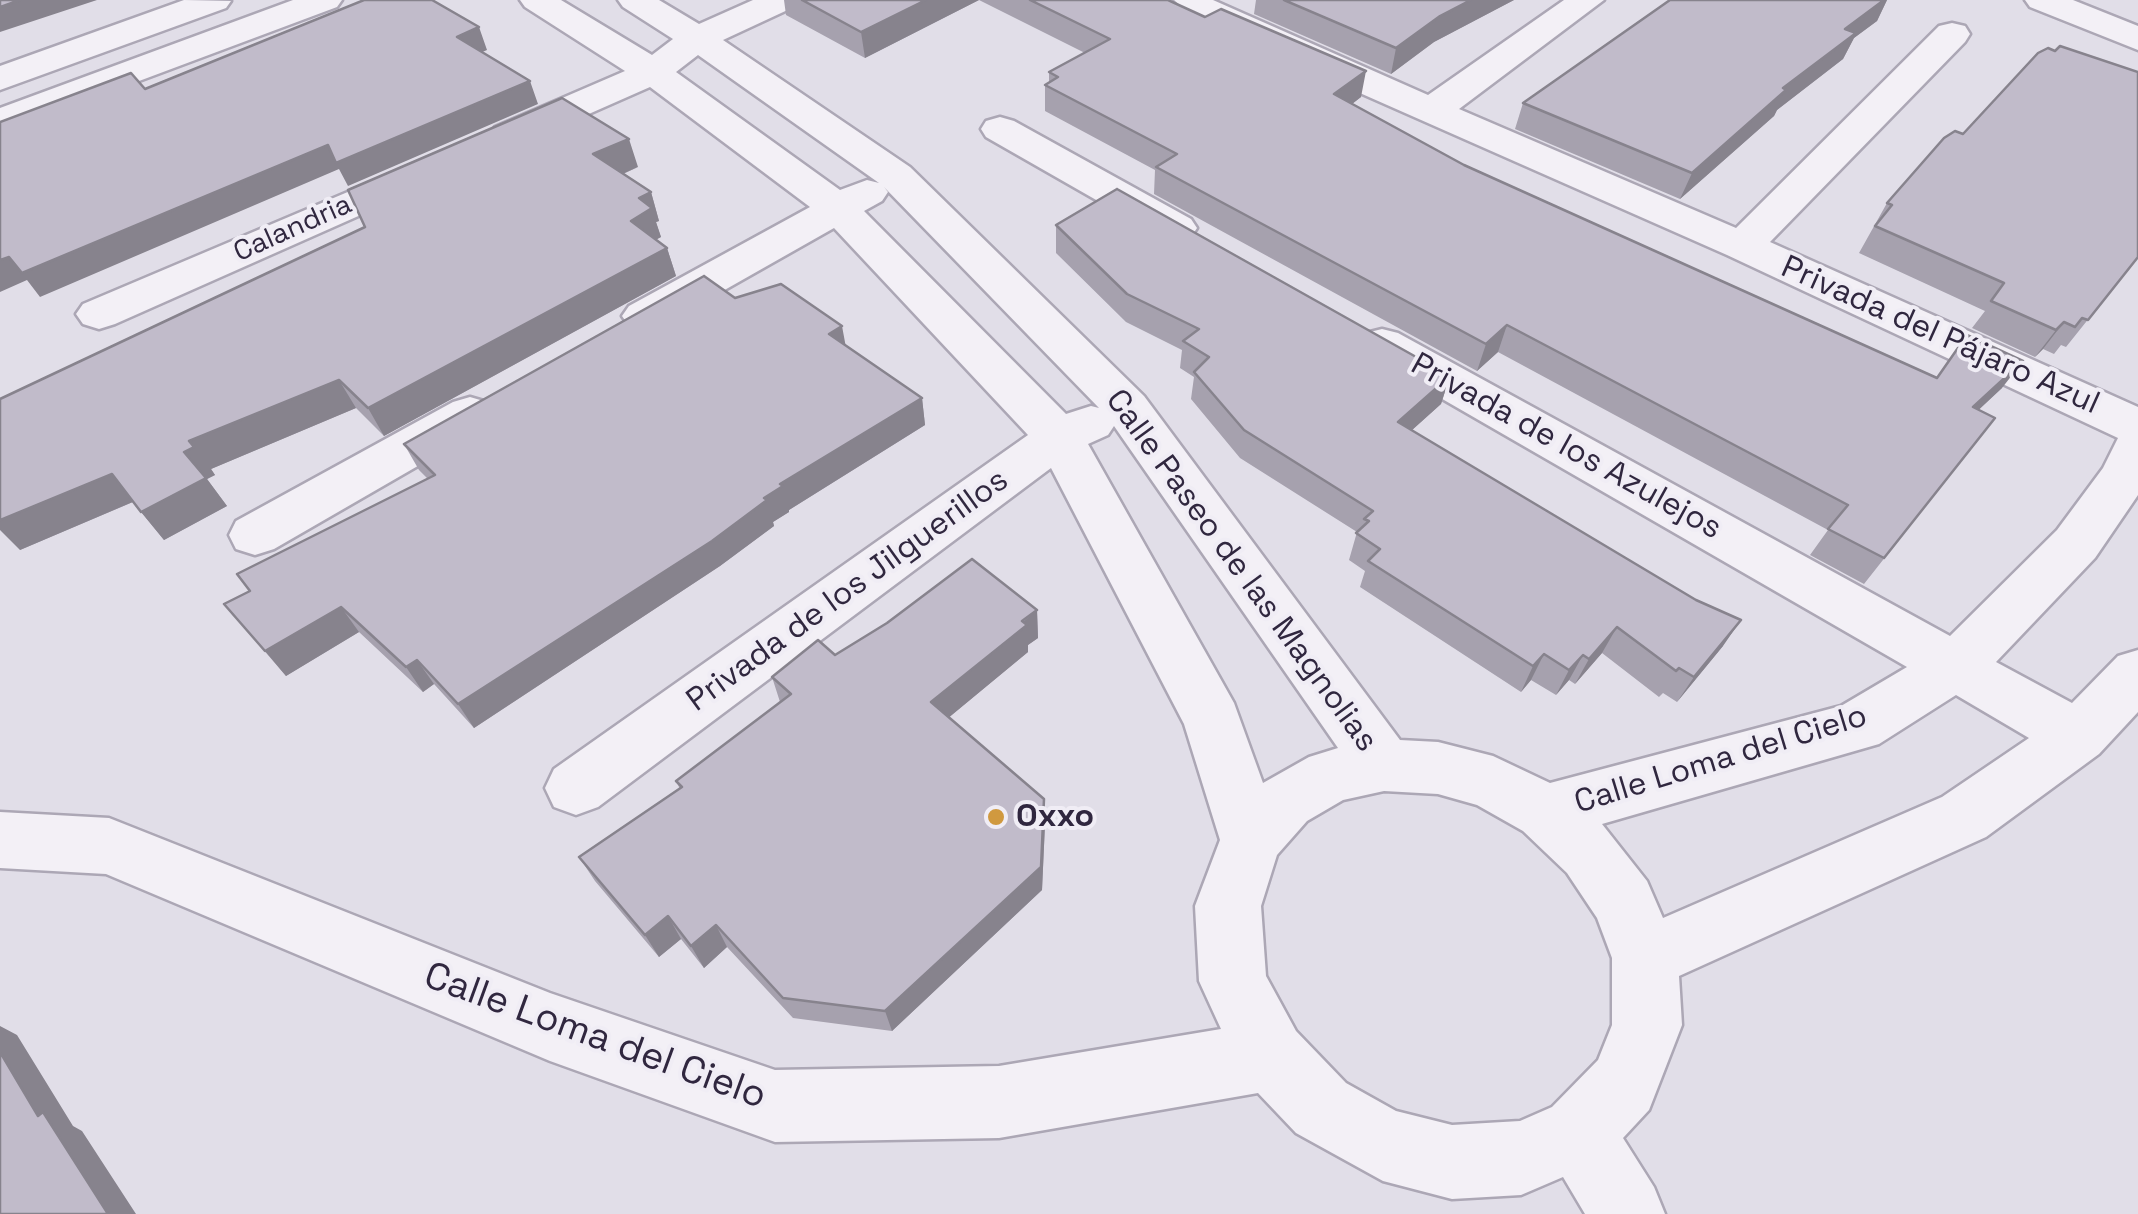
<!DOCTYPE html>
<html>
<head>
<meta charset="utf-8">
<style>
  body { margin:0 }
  canvas { display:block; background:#e1dee8 }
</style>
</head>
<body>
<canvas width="2138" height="1214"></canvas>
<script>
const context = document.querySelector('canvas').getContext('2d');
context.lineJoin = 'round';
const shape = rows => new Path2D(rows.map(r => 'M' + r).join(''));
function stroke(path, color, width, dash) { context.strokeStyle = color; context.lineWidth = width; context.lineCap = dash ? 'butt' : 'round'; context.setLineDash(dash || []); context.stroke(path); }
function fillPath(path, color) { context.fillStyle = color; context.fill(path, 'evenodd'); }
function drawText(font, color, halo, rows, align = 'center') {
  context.font = font + ' "Space Grotesk",sans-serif'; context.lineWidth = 8; context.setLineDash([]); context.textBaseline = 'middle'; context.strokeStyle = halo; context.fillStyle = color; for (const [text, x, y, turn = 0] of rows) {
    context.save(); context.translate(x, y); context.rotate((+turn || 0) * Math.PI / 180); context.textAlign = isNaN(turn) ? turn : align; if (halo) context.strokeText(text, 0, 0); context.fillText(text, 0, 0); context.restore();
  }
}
const minor = shape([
  [184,0,231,1,226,8,0,90,0,66,184,0],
  [293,0,342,0,337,7,0,133,0,108,293,0],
  [520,0,561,0,652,55,673,39,623,7,618,0,659,0,699,24,753,0,799,0,794,7,723,40,910,167,1144,396,1400,740,1438,742,1493,756,1550,783,1841,706,1907,667,1366,355,1359,344,1366,333,1382,329,1398,333,1950,636,2057,530,2103,468,2118,438,1727,255,1199,22,1174,0,1213,0,1428,95,1564,0,1604,0,1459,109,1736,228,1939,26,1952,23,1965,26,1970,34,1965,42,1770,242,2138,407,2138,495,2095,558,1996,662,2072,703,2118,656,2138,650,2138,712,2099,754,1986,837,1679,976,1682,1025,1649,1110,1623,1138,1654,1187,1665,1214,1585,1214,1563,1177,1521,1195,1452,1199,1383,1181,1296,1133,1258,1093,999,1138,775,1142,550,1061,106,874,0,868,0,812,109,818,550,993,775,1070,999,1066,1221,1029,1199,981,1195,906,1220,840,1184,724,1051,468,598,807,576,815,554,807,545,788,554,769,1028,435,834,228,661,326,645,331,629,326,622,316,629,306,810,207,650,87,523,143,509,147,495,143,489,135,495,127,625,71,525,7,520,0],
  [698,55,879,183,867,180,840,190,676,72,698,55],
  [884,187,1099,408,1091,406,1066,414,864,211,882,201,888,192,884,187],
  [1114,426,1338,748,1309,757,1263,783,1234,703,1088,444,1108,435,1114,426],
  [1956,695,2029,738,1942,797,1663,918,1647,881,1602,824,1879,744,1956,695],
  [1384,791,1438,794,1477,805,1523,831,1567,873,1597,918,1612,958,1612,1025,1598,1060,1552,1107,1520,1121,1452,1125,1396,1111,1346,1083,1296,1031,1266,976,1261,906,1277,855,1307,821,1343,800,1384,791],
  [2025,0,2073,0,2138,26,2138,50,2030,7,2025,0],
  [1000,117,1014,121,1191,219,1197,228,1191,237,1176,241,1161,237,986,137,981,129,986,121,1000,117],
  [421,161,435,164,441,173,435,182,115,324,99,329,83,324,76,314,83,304,421,161],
  [470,397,487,402,494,414,487,426,274,549,255,555,236,549,229,535,236,521,453,402,470,397]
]);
const wall = shape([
  [784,0,1168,0,1361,97,1352,104,1464,165,1937,378,2002,388,1978,410,1995,418,1864,584,1810,555,1828,530,1498,352,1477,371,1154,194,1155,170,1045,111,1045,85,1049,83,1049,72,1085,53,979,0,865,58,786,15],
  [1256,0,1514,0,1434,42,1391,74,1254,14],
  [1670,0,1887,0,1877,21,1854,38,1843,59,1777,110,1774,116,1680,199,1515,129,1523,103],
  [1963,134,2138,257,2066,347,2061,345,2054,354,2043,349,2035,357,1972,328,1985,311,1859,253,1887,203],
  [638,167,623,174,651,192,659,221,656,222,661,237,656,239,667,248,676,276,384,436,356,408,211,469,215,475,207,479,227,506,164,540,133,502,20,550,0,399],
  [1056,225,1450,376,1441,404,1412,430,1723,646,1677,702,1663,693,1659,697,1602,653,1575,684,1569,680,1556,695,1531,680,1521,692,1360,587,1365,571,1349,560,1357,532,1240,458,1191,399,1194,377,1180,368,1182,350,1126,322,1056,253],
  [735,298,846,346,922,398,925,425,789,510,789,512,773,522,774,526,720,566,474,728,434,684,423,692,359,632,286,676,224,604,250,591,428,479,419,470,404,444],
  [1037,610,1038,638,1028,645,1028,652,949,717,1044,799,1045,824,1042,890,892,1031,793,1018,727,947,704,968,681,939,659,957,595,881,579,857,680,789,676,781,780,702,772,677]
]);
const shadedWall = shape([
  [20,0,97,0,0,32,0,7],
  [926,0,979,0,865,58,861,32],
  [1471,0,1514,0,1434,42,1391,74,1396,48,1440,16],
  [1883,0,1887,0,1877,21,1854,38,1843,59,1777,110,1774,116,1680,199,1692,173,1845,29],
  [479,27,487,50,466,59,457,37],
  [1366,71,1361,97,1330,121,1334,94],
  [530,81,538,104,348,186,339,169,40,297,27,280,0,292,0,260,328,145],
  [629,139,638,167,602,183,593,154],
  [651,192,659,221,656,222,661,237,640,249,631,221,639,198],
  [667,248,676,276,384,436,368,408],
  [2064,322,2043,349,2035,357,2056,330],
  [1507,325,1498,352,1477,371,1486,344],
  [842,326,847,353,829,334],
  [2023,361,2002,388,1953,434,1973,407],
  [1450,376,1441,404,1391,449,1398,422],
  [339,380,356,408,211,469,215,475,207,479,227,506,164,540,141,512,184,452,189,441],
  [922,398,925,425,789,510,789,512,773,522,774,526,720,566,474,728,458,704,764,498,780,484],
  [112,474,135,501,20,550,0,530,0,515],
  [341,607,359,632,286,676,265,651],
  [1037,610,1038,638,1028,645,1028,652,935,729,931,702],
  [1741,620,1723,646,1677,702,1694,677],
  [1617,627,1602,653,1575,684,1589,659],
  [1544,654,1531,680,1521,692,1533,666],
  [1583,655,1569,680,1556,695,1569,670],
  [417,660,434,684,423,692,406,667],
  [1044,799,1045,824,1042,890,892,1031,885,1011],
  [668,916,681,939,659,957,645,935],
  [716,925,727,947,704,968,691,946],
  [0,1026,17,1035,73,1126,82,1131,136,1214,108,1214,38,1116,0,1052]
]);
const building = shape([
  [0,0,20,0,0,7,0,0],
  [364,0,432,0,479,27,457,37,530,81,336,163,328,145,22,273,9,257,0,260,0,122,131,73,145,89,364,0],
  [802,0,926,0,861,32,802,0],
  [1030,0,1168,0,1205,17,1221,9,1366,71,1334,94,1464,165,1937,378,1967,335,2023,361,1973,407,1995,418,1884,558,1828,529,1848,505,1507,325,1486,344,1156,167,1177,154,1045,85,1058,77,1049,72,1110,39,1030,0],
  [1284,0,1471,0,1440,16,1396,48,1284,0],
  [1670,0,1884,0,1845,29,1856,33,1783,88,1786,90,1692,173,1523,103,1670,0],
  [2060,46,2138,72,2138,257,2088,320,2082,318,2075,327,2064,322,2056,330,1991,301,2004,283,1875,226,1892,205,1887,203,1944,138,1955,131,1963,134,2038,53,2048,48,2055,51,2060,46],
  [562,98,629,139,593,154,651,192,639,198,652,208,631,221,667,248,368,408,339,380,189,441,194,447,184,452,206,478,141,512,112,474,0,520,0,399,365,227,348,190,562,98],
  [1117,189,1450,376,1398,422,1696,600,1741,620,1694,677,1679,668,1676,671,1617,627,1589,659,1583,655,1569,670,1544,654,1533,666,1368,561,1380,549,1356,533,1369,521,1364,519,1373,511,1244,430,1194,372,1209,357,1183,341,1199,329,1127,294,1056,225,1117,189],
  [704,276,735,298,781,284,842,326,829,334,922,398,780,484,783,486,764,498,767,500,712,541,458,704,417,660,406,667,341,607,265,651,224,604,250,591,237,574,435,475,404,444,704,276],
  [972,559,1037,610,1022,621,1027,625,931,702,1044,799,1041,867,885,1011,783,998,716,925,691,946,668,916,645,935,579,857,682,787,676,781,791,694,772,677,818,640,835,655,887,623,972,559],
  [0,1052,38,1116,43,1112,108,1214,0,1214,0,1052]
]);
const markers = [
  [996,817,10,"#d0993f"]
];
const farStreetnames = [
  ["Calandria",293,229,-24]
];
const streetNames = [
  ["Privada del Pájaro Azul",1940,336,24],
  ["Privada de los Azulejos",1566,447,29],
  ["Calle Paseo de las Magnolias",1241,571,54],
  ["Privada de los Jilguerillos",848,591,-36],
  ["Calle Loma del Cielo",1721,760,-17]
];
const poiNames = [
  ["Oxxo",1016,817]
];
const nearStreetnames = [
  ["Calle Loma del Cielo",595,1037,20]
];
stroke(minor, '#aca7b5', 5);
fillPath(minor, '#f3f0f6');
fillPath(wall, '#a6a1ae');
fillPath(shadedWall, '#87838d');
fillPath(building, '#c1bbca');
stroke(building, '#87838d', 2.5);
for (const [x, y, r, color] of markers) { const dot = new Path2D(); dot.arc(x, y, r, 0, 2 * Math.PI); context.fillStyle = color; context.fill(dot); stroke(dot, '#f0edf5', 4); }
drawText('28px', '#30273f', '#f0edf5', farStreetnames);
drawText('32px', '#30273f', '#f0edf5', streetNames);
drawText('bold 32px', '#30273f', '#f0edf5', poiNames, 'left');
drawText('38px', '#30273f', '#f0edf5', nearStreetnames);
</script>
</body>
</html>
